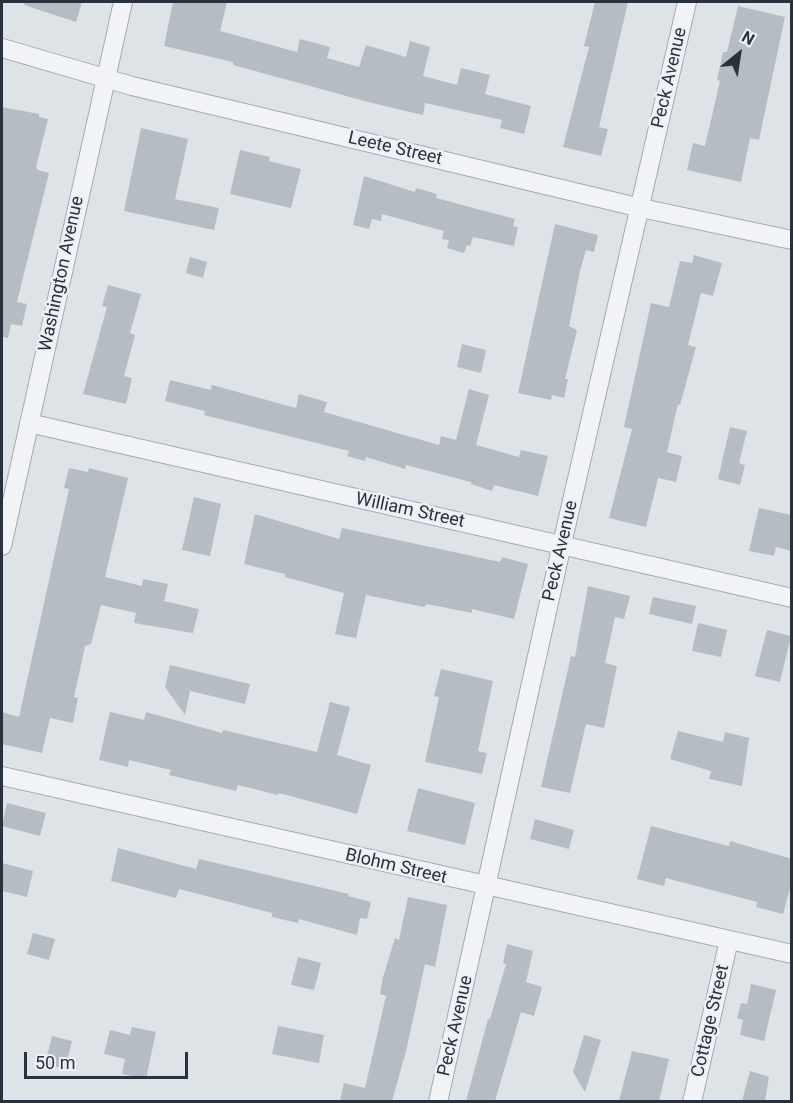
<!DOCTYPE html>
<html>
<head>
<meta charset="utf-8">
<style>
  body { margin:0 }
  #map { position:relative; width:793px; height:1103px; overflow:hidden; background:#dee3e8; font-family:Roboto,sans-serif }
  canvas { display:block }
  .frame { position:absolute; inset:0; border:3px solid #27323e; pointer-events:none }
  .north { position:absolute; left:709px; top:24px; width:60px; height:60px; -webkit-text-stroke:4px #edf1f5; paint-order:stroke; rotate:30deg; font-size:16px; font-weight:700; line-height:24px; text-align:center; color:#27323e }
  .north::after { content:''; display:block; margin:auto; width:21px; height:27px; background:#27323e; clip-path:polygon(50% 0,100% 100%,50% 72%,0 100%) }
  .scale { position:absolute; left:24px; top:1052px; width:164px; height:27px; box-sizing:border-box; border:3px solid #27323e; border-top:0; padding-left:8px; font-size:18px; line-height:21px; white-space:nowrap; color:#27323e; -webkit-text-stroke:4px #edf1f5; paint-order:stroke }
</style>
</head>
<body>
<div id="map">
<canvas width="793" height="1103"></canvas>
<div class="frame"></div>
<div class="north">N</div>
<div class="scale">50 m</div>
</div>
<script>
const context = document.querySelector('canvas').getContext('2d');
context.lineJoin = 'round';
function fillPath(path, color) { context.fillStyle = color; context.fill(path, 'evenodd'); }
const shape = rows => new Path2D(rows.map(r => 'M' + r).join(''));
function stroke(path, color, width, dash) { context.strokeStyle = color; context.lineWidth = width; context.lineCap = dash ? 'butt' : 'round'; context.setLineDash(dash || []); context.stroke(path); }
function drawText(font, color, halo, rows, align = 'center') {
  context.font = font + ' Roboto,sans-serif'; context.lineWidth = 5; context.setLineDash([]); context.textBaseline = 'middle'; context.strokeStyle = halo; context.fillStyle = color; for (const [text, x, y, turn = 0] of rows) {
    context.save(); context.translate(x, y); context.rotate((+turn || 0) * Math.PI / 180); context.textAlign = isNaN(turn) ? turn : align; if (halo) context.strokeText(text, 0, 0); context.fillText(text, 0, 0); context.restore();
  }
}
const building = shape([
  [25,2,82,2,76,22,24,5],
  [173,2,227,2,220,31,297,52,300,39,330,47,327,58,359,67,366,45,406,57,410,41,430,47,423,76,457,85,461,68,490,75,485,94,531,106,524,134,500,128,502,120,425,103,423,115,372,103,233,65,233,62,164,46],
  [595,2,628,2,599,127,608,129,601,156,563,147,589,47,584,46],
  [738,6,785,17,759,140,750,138,741,182,687,170,693,143,705,146,720,81,717,80,723,52,727,52],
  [2,107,39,114,39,117,48,119,36,167,38,170,49,173,17,302,27,304,22,326,11,324,8,338,2,337],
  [141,128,188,139,175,199,219,208,214,230,124,211],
  [240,150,270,157,269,161,301,169,291,208,230,194],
  [364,176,415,192,416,188,437,194,436,198,515,219,513,226,518,227,514,246,473,237,470,246,467,245,464,253,447,248,449,240,442,239,444,231,382,214,381,221,372,219,369,229,353,225],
  [555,224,598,235,594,252,586,250,580,271,569,326,577,330,565,379,568,379,564,398,552,395,551,400,518,393],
  [694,255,722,263,713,296,701,293,688,345,696,347,680,405,678,404,667,452,682,456,676,482,658,478,646,527,609,518,632,429,624,427,651,303,669,307,680,261,692,263],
  [190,257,207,262,203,278,186,273],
  [108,285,141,294,130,333,135,335,124,376,132,378,126,404,83,394,107,307,102,306],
  [462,344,486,350,481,373,457,367],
  [170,380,211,390,212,385,296,408,299,394,327,402,324,412,439,445,441,436,456,440,469,389,489,395,476,445,519,457,521,450,548,456,538,496,494,485,492,491,471,484,471,482,406,465,405,469,366,457,365,461,347,456,349,451,204,415,205,411,165,401],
  [730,427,747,431,739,463,745,465,740,485,718,479],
  [69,468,88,472,89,468,128,478,105,577,142,586,143,579,168,584,164,601,199,609,193,633,134,623,136,613,101,605,91,644,85,646,74,697,78,698,73,723,50,718,42,753,2,744,2,712,19,717,69,489,64,488],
  [194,497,221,504,210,556,182,550],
  [759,508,792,515,792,551,776,547,774,556,749,551],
  [255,514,339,539,342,528,500,562,502,557,528,564,514,619,472,609,472,613,427,604,424,607,366,595,356,638,335,634,344,593,285,577,285,574,244,564],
  [588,586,630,596,624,619,615,617,605,663,617,666,604,728,586,724,570,793,541,787,571,656,575,657],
  [653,597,696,606,692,624,649,614],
  [698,623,727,630,721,657,692,651],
  [767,630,791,636,780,682,755,676],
  [170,665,250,684,245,704,190,691,185,715,165,687],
  [441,669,493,681,478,751,487,753,482,774,425,762,439,697,434,696],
  [330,702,350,707,337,755,371,765,357,814,279,793,278,795,238,785,236,791,169,775,171,770,129,760,128,767,99,760,110,712,144,720,146,712,222,733,223,730,317,752],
  [678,731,723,742,725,732,749,738,742,786,709,779,711,771,670,759],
  [418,788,475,803,465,845,407,831],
  [7,803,46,813,40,836,2,826],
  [535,819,574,830,569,849,530,839],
  [651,826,729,846,730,841,792,859,792,881,783,914,756,907,757,902,666,878,664,886,637,879],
  [118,848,196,869,199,859,349,894,348,896,371,902,367,919,360,918,357,935,299,919,298,923,272,917,272,913,179,889,176,898,111,881],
  [2,863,33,871,27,897,2,891],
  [408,897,447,905,435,967,425,964,406,1051,392,1101,340,1101,344,1083,365,1088,386,996,380,994,383,977,395,938,399,940],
  [33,933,55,939,49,960,27,954],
  [507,944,533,951,526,982,542,987,534,1016,521,1012,495,1101,466,1101,488,1019,490,1019,506,964,503,963],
  [298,957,321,963,314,990,291,985],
  [751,984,776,990,764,1041,740,1035,743,1020,737,1018,741,1003,747,1004],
  [278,1026,324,1035,319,1063,272,1054],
  [132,1027,156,1032,146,1079,122,1074,125,1059,104,1054,110,1030,130,1035],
  [584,1035,601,1040,585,1092,573,1072],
  [52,1036,72,1041,65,1069,45,1064],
  [632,1051,669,1059,659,1101,619,1101],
  [750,1071,769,1077,765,1101,742,1101]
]);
const street = shape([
  [2,48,132,86,641,208,792,240],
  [29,423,792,598],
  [2,546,123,2],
  [2,776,792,954],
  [438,1102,562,544,687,2],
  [692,1102,729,940]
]);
const streetNames = [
  ["Peck Avenue",670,78,-77],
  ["Leete Street",395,149,13],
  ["Washington Avenue",62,274,-78],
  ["William Street",410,511,12],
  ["Peck Avenue",561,551,-77],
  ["Blohm Street",396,867,13],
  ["Cottage Street",711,1021,-77],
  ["Peck Avenue",456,1026,-77]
];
fillPath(building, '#b5bcc4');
stroke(street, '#a3aab2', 20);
stroke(street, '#f1f3f6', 18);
drawText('18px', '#27323e', '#edf1f5', streetNames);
</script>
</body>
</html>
